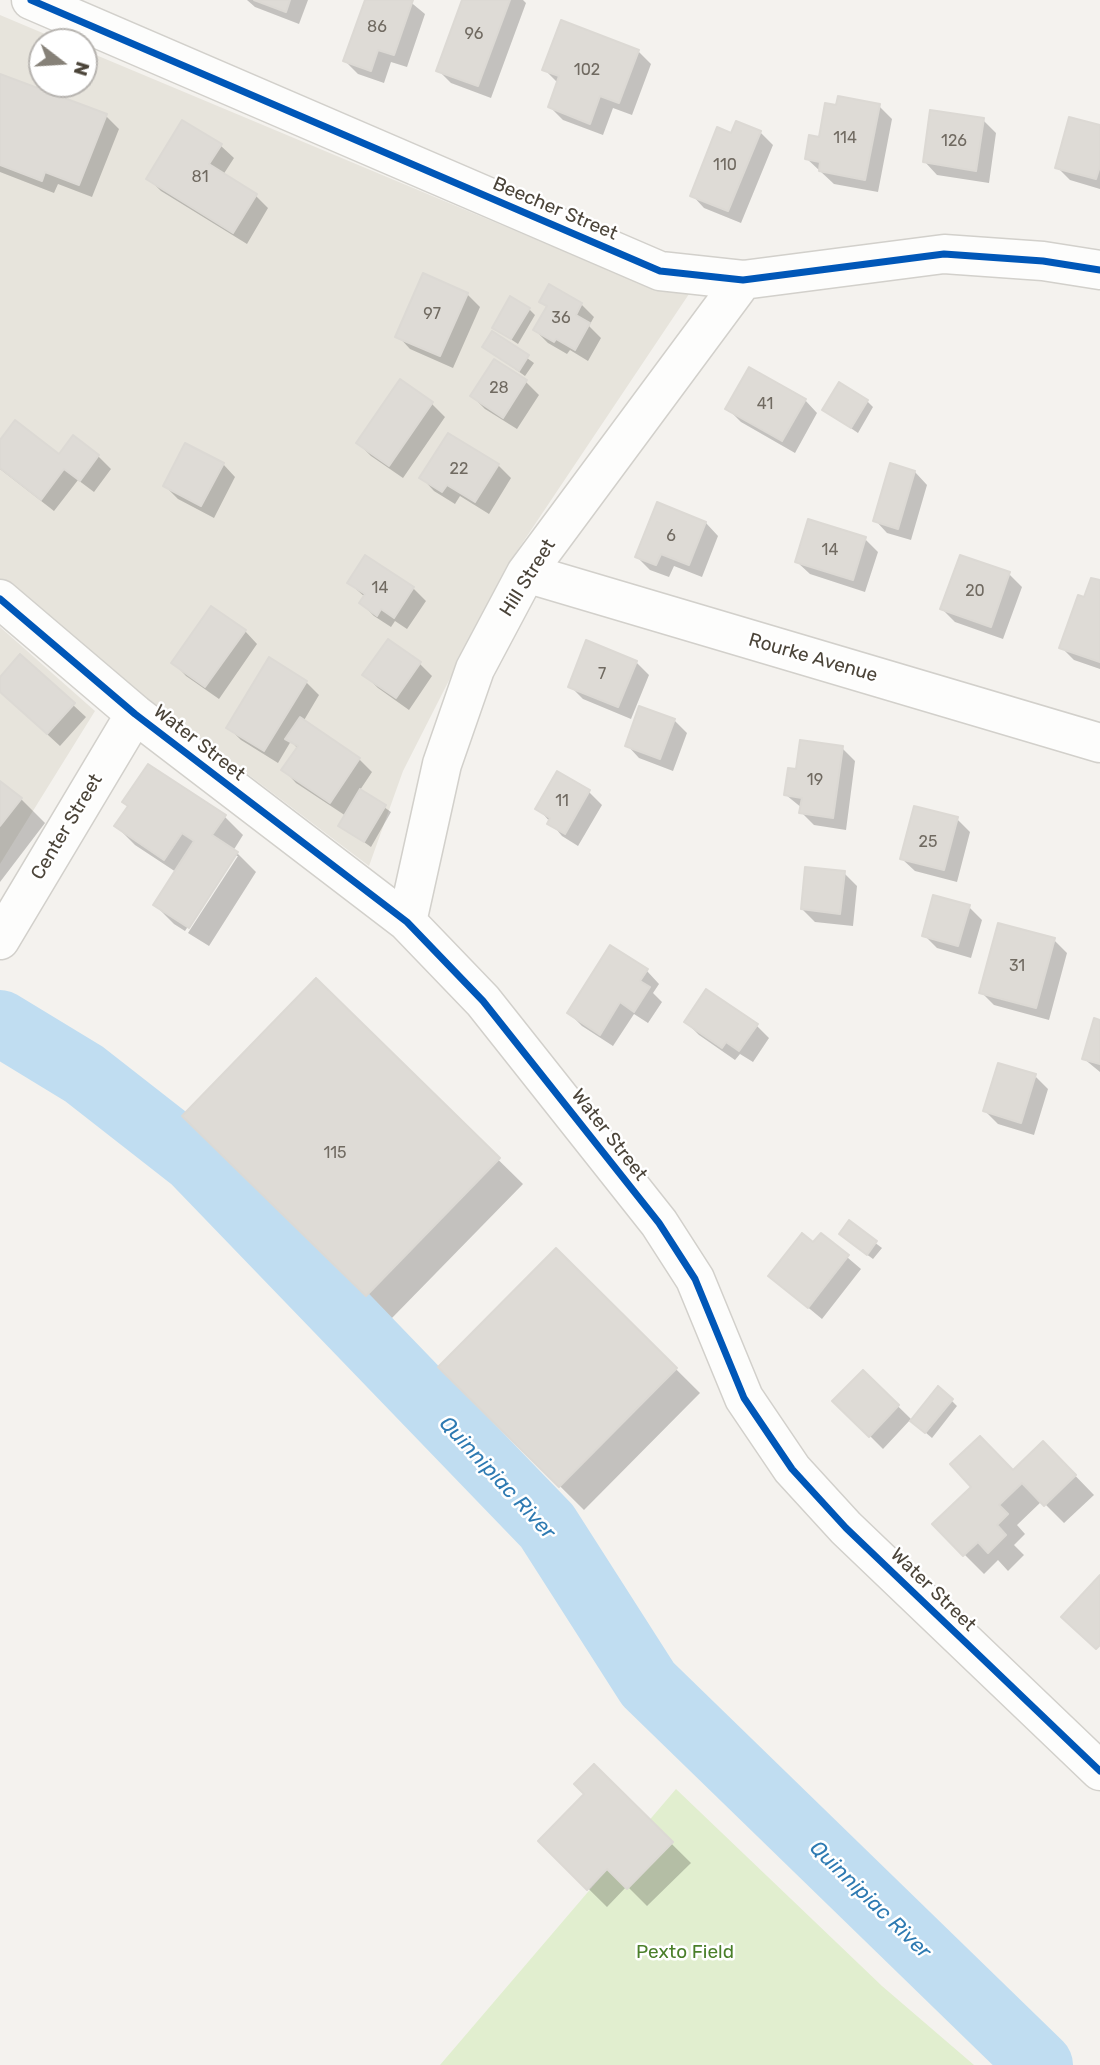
<!DOCTYPE html>
<html>
<head>
<meta charset="utf-8">
<style>
  body { margin:0 }
  #map { position:relative; width:1100px; height:2065px; overflow:hidden; background:#f4f2ee; font-family:Rubik,sans-serif }
  canvas { display:block }
  .north { position:absolute; left:28px; top:28px; width:70px; height:70px; box-sizing:border-box; background:#fff; border:2px solid #b7b4b0; border-radius:50%; rotate:107deg; font-size:19px; font-weight:700; line-height:28px; text-align:center; color:#4b4439 }
  .north::after { content:''; display:block; margin:auto; width:24px; height:32px; background:#868178; clip-path:polygon(50% 0,100% 100%,50% 72%,0 100%) }
</style>
</head>
<body>
<div id="map">
<canvas width="1100" height="2065"></canvas>
<div class="north">N</div>
</div>
<script>
const context = document.querySelector('canvas').getContext('2d');
context.lineJoin = 'round';
function fillPath(path, color) { context.fillStyle = color; context.fill(path, 'evenodd'); }
const shape = rows => new Path2D(rows.map(r => 'M' + r).join(''));
function stroke(path, color, width, dash) { context.strokeStyle = color; context.lineWidth = width; context.lineCap = dash ? 'butt' : 'round'; context.setLineDash(dash || []); context.stroke(path); }
function drawText(font, color, halo, rows, align = 'center') {
  context.font = font + ' Rubik,sans-serif'; context.lineWidth = 5; context.setLineDash([]); context.textBaseline = 'middle'; context.strokeStyle = halo; context.fillStyle = color; for (const [text, x, y, turn = 0] of rows) {
    context.save(); context.translate(x, y); context.rotate((+turn || 0) * Math.PI / 180); context.textAlign = isNaN(turn) ? turn : align; if (halo) context.strokeText(text, 0, 0); context.fillText(text, 0, 0); context.restore();
  }
}
const residential = shape([
  [0,15,64,42,42,42,42,84,84,84,84,50,628,278,691,291,507,566,403,771,369,866,85,651,0,581],
  [0,627,95,711,0,864]
]);
const green = shape([
  [676,1789,882,1986,974,2065,440,2065]
]);
const shadow = shape([
  [247,0,308,0,299,24,255,7],
  [366,0,408,0,425,14,407,67,391,62,384,83,358,74,345,61],
  [464,0,523,0,526,3,491,98,451,83,438,70],
  [638,51,651,64,632,115,613,108,603,135,563,120,550,107,558,83,544,69],
  [0,75,106,116,119,129,92,197,58,184,54,193,0,172],
  [879,106,892,119,878,192,834,184,806,158,820,139],
  [983,120,996,133,989,183,937,175,925,162],
  [1100,127,1100,189,1070,180,1057,167],
  [760,132,773,145,741,223,704,208,692,195,732,135],
  [221,146,234,158,223,175,255,195,268,208,247,244,161,191,148,178],
  [550,286,581,304,594,317,589,326,601,338,588,361,570,350,567,354,548,343,535,330,548,308,541,302],
  [467,294,480,307,453,368,410,349,398,336],
  [529,309,535,315,518,344,494,328],
  [492,333,534,363,525,376,484,347],
  [495,361,526,382,539,395,517,429,485,409,472,396],
  [400,382,432,404,445,417,403,478,371,456,358,443],
  [805,400,817,413,795,453,741,422,728,409],
  [867,401,873,407,858,433,824,410],
  [449,435,498,465,511,478,489,514,460,496,455,504,434,491,422,478],
  [0,443,60,456,98,456,111,469,94,492,78,480,54,511,0,469],
  [223,464,235,477,214,518,178,499,165,486],
  [915,472,927,485,911,540,887,533,875,520],
  [706,523,718,536,702,577,674,566,669,577,650,570,637,557],
  [865,539,878,552,865,592,810,574,797,562],
  [1009,574,1022,587,1003,639,955,622,942,609],
  [349,583,413,588,426,601,407,629,395,621,391,627,374,616,361,603,365,597],
  [1100,583,1100,669,1074,660,1061,647,1086,599],
  [245,631,257,644,219,699,186,676,174,663],
  [269,660,306,682,319,695,303,722,359,759,372,772,360,790,391,812,371,847,340,825,346,816,296,783,284,770,298,749,291,741,278,763,241,740,228,727],
  [636,662,649,675,631,719,583,699,570,686],
  [420,664,432,676,409,710,378,688,365,675],
  [0,679,73,705,86,717,60,746,0,691],
  [674,720,687,733,673,771,639,758,627,745],
  [842,748,855,761,846,830,814,825,801,812,802,808,786,795,798,771],
  [0,783,21,799,45,823,0,882],
  [589,792,602,805,578,846,562,836,538,808],
  [224,816,243,835,233,851,237,853,256,872,209,946,188,933,238,856,234,856,185,931,174,924,155,905,176,872,135,845,116,826],
  [957,819,970,832,957,882,915,871,902,859],
  [844,873,857,886,853,926,815,922,802,909],
  [969,907,982,920,971,958,937,948,924,935],
  [1054,940,1067,953,1049,1020,994,1005,981,992],
  [647,971,659,984,653,993,662,1002,648,1023,634,1014,613,1046,582,1026,569,1013],
  [316,981,523,1184,391,1319,185,1116],
  [686,1022,757,1026,769,1038,753,1062,740,1054,735,1060,699,1035],
  [1100,1022,1100,1072,1083,1058],
  [999,1065,1035,1076,1048,1089,1034,1135,998,1124,985,1111],
  [849,1223,882,1248,873,1259,847,1240],
  [821,1235,861,1269,822,1319,770,1276,813,1244],
  [556,1250,700,1393,584,1510,440,1367],
  [863,1372,911,1419,883,1449,835,1401],
  [951,1400,957,1406,932,1438,919,1427],
  [1062,1462,1094,1495,1064,1523,1042,1501,1017,1525,1025,1534,1014,1545,1024,1555,1008,1571,998,1560,984,1574,934,1524,1013,1472],
  [594,1767,691,1863,647,1906,627,1886,607,1907,540,1841,586,1794]
]);
const river = shape([
  [0,1023,84,1074,194,1160,547,1526,648,1684,1040,2065]
]);
const building = shape([
  [254,0,290,0,286,12,254,0],
  [365,0,413,0,394,55,378,50,371,71,343,61,365,0],
  [462,0,510,0,478,86,436,71,462,0],
  [561,20,639,50,619,103,600,96,590,124,548,107,559,76,542,70,561,20],
  [0,74,107,114,79,185,45,172,42,181,0,165,0,74],
  [838,96,880,104,865,180,819,171,820,162,805,159,809,135,819,137,825,103,836,105,838,96],
  [930,110,984,118,976,171,923,162,930,110],
  [1069,117,1100,125,1100,166,1096,179,1055,168,1069,117],
  [182,120,222,144,209,164,257,194,233,233,146,179,182,120],
  [736,121,761,131,728,211,690,196,717,127,731,133,736,121],
  [423,273,468,293,440,356,395,337,423,273],
  [549,284,582,303,576,315,590,323,575,350,556,339,554,342,533,330,547,306,539,302,549,284],
  [510,296,530,308,511,339,492,328,510,296],
  [492,331,529,355,519,371,482,347,492,331],
  [494,359,527,380,503,418,470,396,494,359],
  [749,367,806,399,782,441,725,409,749,367],
  [400,379,433,402,389,466,356,443,400,379],
  [839,382,868,400,851,428,822,410,839,382],
  [15,420,59,454,73,435,99,455,80,481,64,469,41,500,0,468,0,440,15,420],
  [448,433,499,464,475,502,447,485,442,492,419,478,448,433],
  [185,443,224,463,201,506,163,486,185,443],
  [890,463,915,471,898,529,873,521,890,463],
  [657,502,706,522,689,565,661,554,656,565,635,557,657,502],
  [808,519,866,537,853,580,795,562,808,519],
  [365,555,414,587,394,618,381,609,377,616,359,603,365,594,347,583,365,555],
  [960,555,1010,572,991,627,940,609,960,555],
  [1091,578,1100,580,1100,662,1059,648,1078,595,1084,597,1091,578],
  [211,606,246,630,205,687,171,663,211,606],
  [388,639,421,662,396,698,362,675,388,639],
  [586,640,637,661,618,707,568,687,586,640],
  [20,654,75,703,47,734,0,692,0,677,20,654],
  [269,657,307,681,264,751,226,728,269,657],
  [639,706,675,719,660,759,625,746,639,706],
  [300,717,360,758,330,803,281,770,298,746,285,739,300,717],
  [800,740,843,746,833,818,799,813,802,798,784,795,788,768,796,769,800,740],
  [148,764,226,815,212,835,238,852,189,928,153,905,194,841,182,833,164,860,114,826,128,806,122,802,148,764],
  [557,771,590,790,565,834,547,824,550,818,535,809,557,771],
  [0,781,22,798,0,826,0,781],
  [360,789,386,805,364,842,338,826,360,789],
  [914,806,958,817,944,870,900,859,914,806],
  [805,867,845,871,840,914,801,909,805,867],
  [933,895,970,905,958,946,922,936,933,895],
  [998,923,1055,938,1036,1008,979,993,998,923],
  [610,945,648,969,640,981,650,987,634,1012,620,1002,600,1035,567,1013,610,945],
  [316,978,500,1158,366,1296,182,1116,316,978],
  [706,989,758,1024,739,1051,726,1042,722,1048,684,1022,706,989],
  [1094,1018,1100,1020,1100,1064,1082,1059,1094,1018],
  [998,1063,1036,1074,1021,1123,983,1111,998,1063],
  [849,1220,877,1241,867,1255,839,1234,849,1220],
  [802,1233,813,1242,821,1233,849,1255,808,1308,768,1276,802,1233],
  [556,1248,677,1368,559,1487,438,1367,556,1248],
  [863,1370,899,1405,869,1437,832,1401,863,1370],
  [938,1386,953,1399,925,1433,910,1421,938,1386],
  [980,1436,1013,1470,1043,1441,1076,1475,1044,1506,1022,1483,999,1505,1008,1514,997,1525,1006,1535,988,1553,978,1542,963,1556,932,1524,971,1487,950,1464,980,1436],
  [1100,1575,1100,1645,1096,1649,1061,1617,1100,1575],
  [594,1764,673,1842,627,1889,607,1869,587,1890,538,1841,584,1794,574,1784,594,1764]
]);
const minor = shape([
  [31,0,660,271,743,280,944,254,1043,261,1100,270],
  [526,573,1100,743],
  [0,599,135,714,407,922,483,1001,659,1223,695,1279,744,1398,792,1469,846,1528,1100,1771],
  [407,922,442,764,475,669,526,573,743,280],
  [0,940,135,714]
]);
const cycleway = shape([
  [31,0,660,271,743,280,944,254,1043,261,1100,270],
  [0,599,135,714,407,922,483,1001,659,1223,695,1279,744,1398,792,1469,846,1528,1100,1771]
]);
const numberNames = [
  ["86",377,27],
  ["96",474,34],
  ["102",587,70],
  ["114",845,138],
  ["126",954,141],
  ["110",725,165],
  ["81",200,177],
  ["97",432,314],
  ["36",561,318],
  ["28",499,388],
  ["41",765,404],
  ["22",459,469],
  ["6",671,536],
  ["14",830,550],
  ["14",380,588],
  ["20",975,591],
  ["7",602,674],
  ["19",815,780],
  ["11",562,801],
  ["25",928,842],
  ["31",1017,966],
  ["115",335,1153]
];
const streetNames = [
  ["Beecher Street",555,209,23],
  ["Hill Street",528,578,-58],
  ["Rourke Avenue",813,658,16],
  ["Water Street",199,743,38],
  ["Center Street",67,827,-59],
  ["Water Street",609,1135,52],
  ["Water Street",933,1590,44]
];
const parkNames = [
  ["Pexto Field",685,1953]
];
const waterNames = [
  ["Quinnipiac River",497,1478,47],
  ["Quinnipiac River",870,1900,44]
];
fillPath(residential, '#e7e4dc');
fillPath(green, '#e1eecf');
fillPath(shadow, '#0003');
stroke(river, '#c0ddf1', 66);
fillPath(building, '#dedbd6');
stroke(building, '#dcd9d4', 2);
stroke(minor, '#d2d0cb', 41);
stroke(minor, '#fdfdfc', 38);
stroke(cycleway, '#0057b8', 7);
drawText('16px', '#706a61', null, numberNames);
drawText('19px', '#4b4439', '#fff', streetNames);
drawText('19px', '#4a7f2a', '#fff', parkNames);
drawText('italic 21px', '#2e7ab2', '#fff', waterNames);
</script>
</body>
</html>
